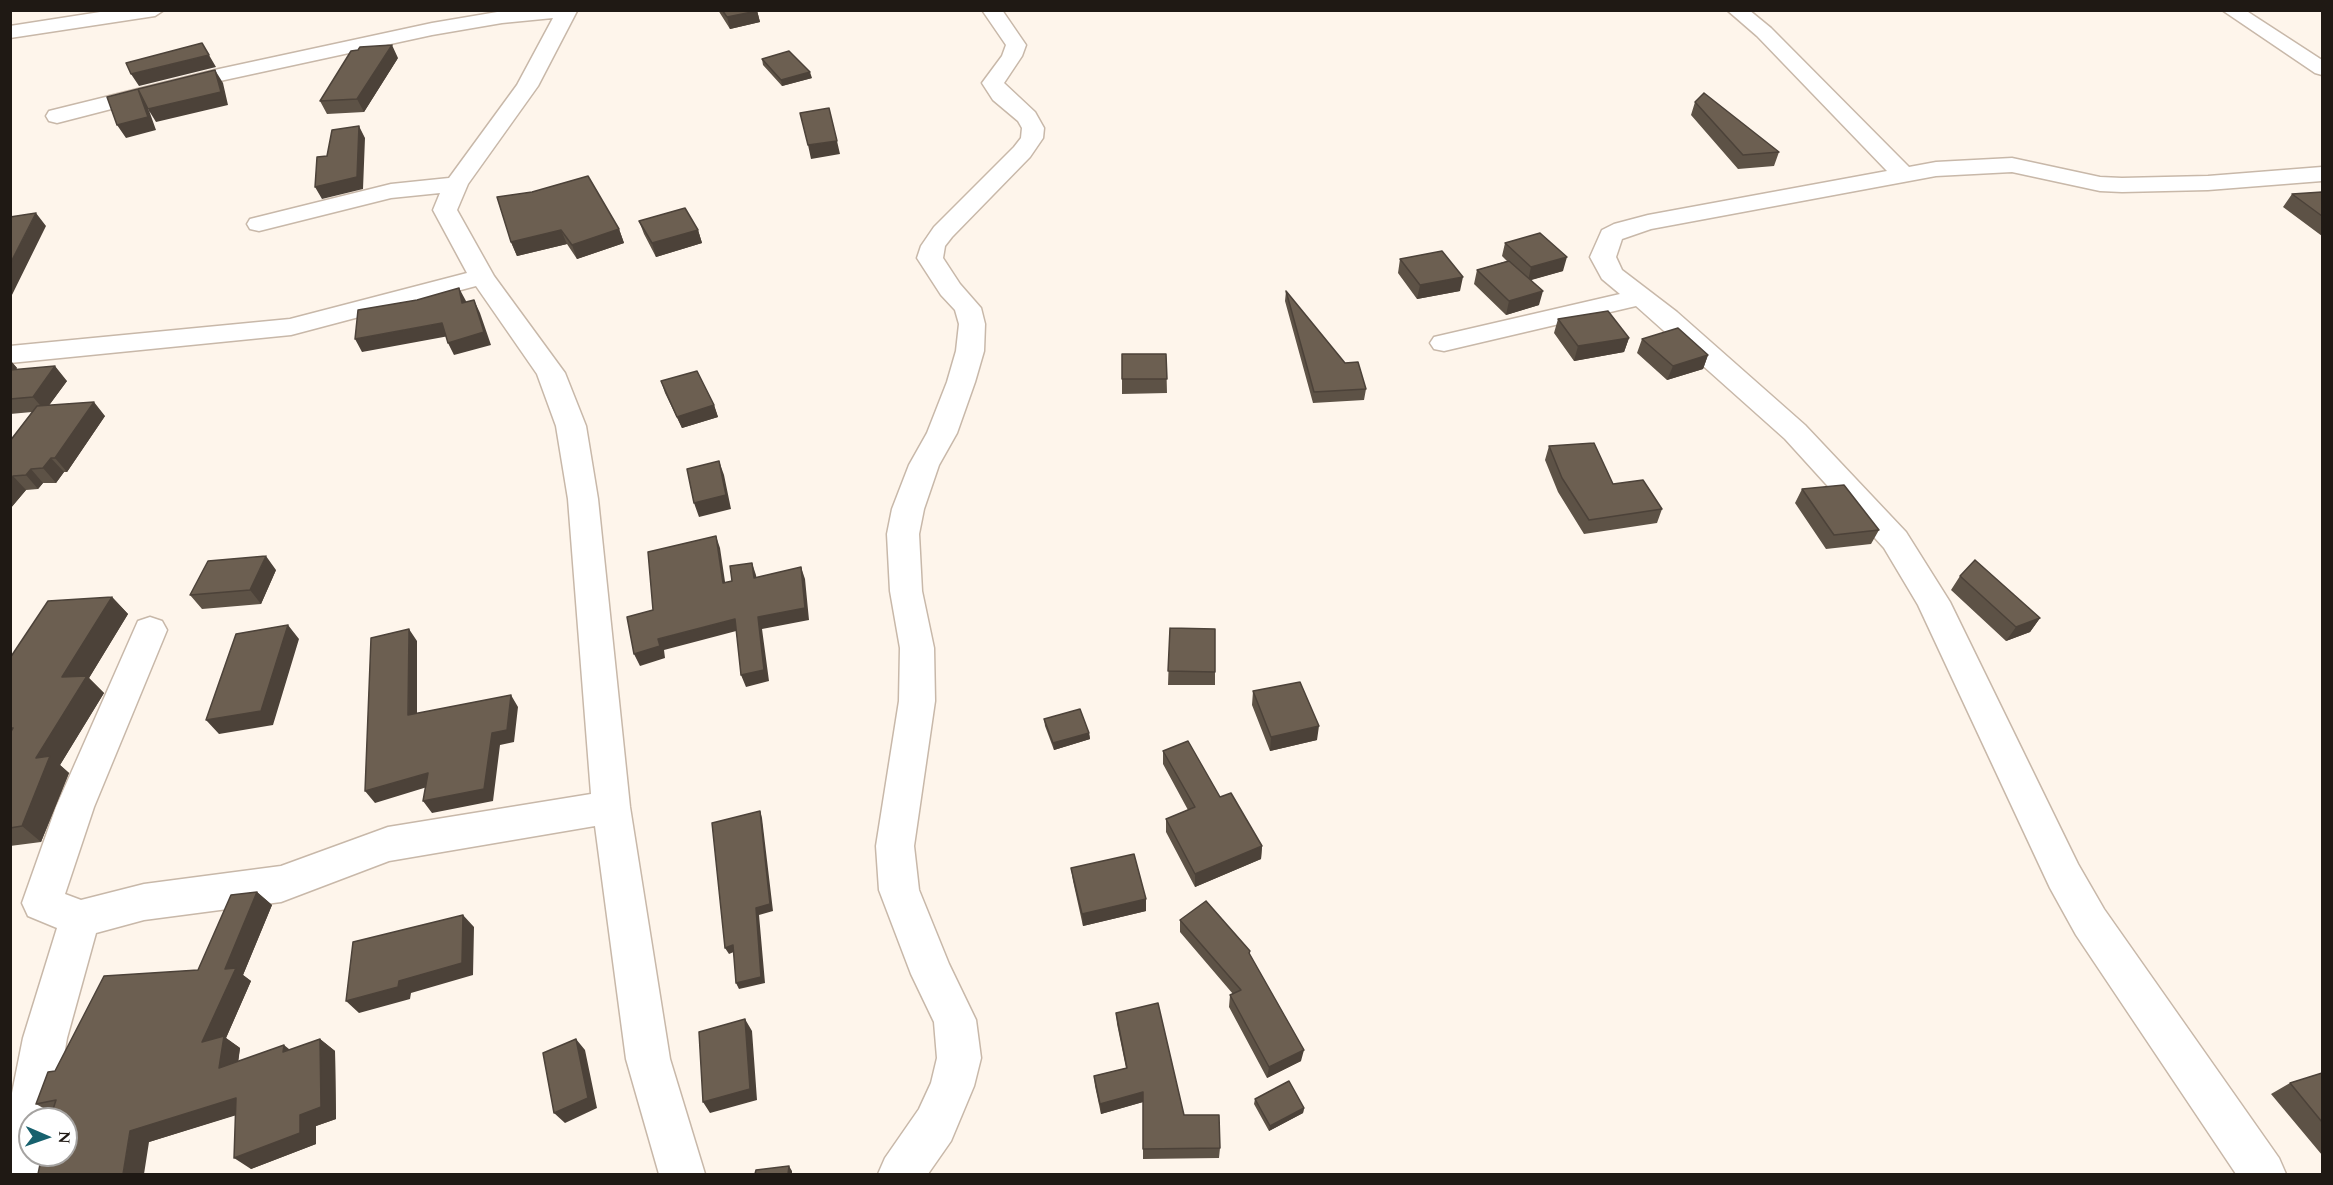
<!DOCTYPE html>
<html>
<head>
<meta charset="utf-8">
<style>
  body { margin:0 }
  #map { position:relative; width:2333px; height:1185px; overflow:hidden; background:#fef5eb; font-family:Spectral,serif }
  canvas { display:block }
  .frame { position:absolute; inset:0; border:12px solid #1f1914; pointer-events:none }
  .north { position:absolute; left:18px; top:1107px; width:60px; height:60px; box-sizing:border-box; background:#fff; border:2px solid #a5a3a1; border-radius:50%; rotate:92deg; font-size:16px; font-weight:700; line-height:24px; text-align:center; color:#1f1914 }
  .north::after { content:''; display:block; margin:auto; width:21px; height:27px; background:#17616e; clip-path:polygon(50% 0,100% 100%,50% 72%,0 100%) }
</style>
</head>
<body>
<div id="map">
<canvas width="2333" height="1185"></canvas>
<div class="frame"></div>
<div class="north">N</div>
</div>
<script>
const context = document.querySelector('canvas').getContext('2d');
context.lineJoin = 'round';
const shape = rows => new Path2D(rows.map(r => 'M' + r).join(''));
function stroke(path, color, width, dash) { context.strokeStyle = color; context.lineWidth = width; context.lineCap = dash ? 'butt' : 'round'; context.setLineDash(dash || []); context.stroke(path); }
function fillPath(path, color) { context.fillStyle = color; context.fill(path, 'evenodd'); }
const minor = shape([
  [113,10,164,10,155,16,10,38,10,26,113,10],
  [509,10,577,11,538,86,468,184,457,210,494,276,565,373,586,426,598,499,630,807,670,1059,705,1174,659,1174,626,1059,595,826,389,861,281,902,144,920,96,933,67,1038,53,1119,30,1119,30,1155,46,1155,45,1162,40,1174,10,1174,10,1103,23,1038,57,928,28,916,22,903,56,807,138,621,150,617,162,621,167,630,94,807,65,894,81,900,144,884,281,866,388,827,591,794,568,499,556,426,537,374,476,286,291,335,10,363,10,346,290,319,467,273,433,210,440,193,391,198,259,231,250,229,247,224,250,219,391,184,449,178,517,85,553,18,502,23,432,35,220,81,57,123,49,121,46,116,49,111,219,69,432,23,509,10],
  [982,10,1002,10,1026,45,1022,56,1004,83,1035,112,1044,128,1043,138,1030,157,952,237,945,246,943,258,960,284,981,308,985,324,984,351,975,382,957,433,939,465,924,509,919,534,922,591,934,648,935,701,914,846,919,890,949,964,976,1020,981,1058,974,1086,951,1141,928,1174,878,1174,885,1158,919,1109,931,1083,937,1058,934,1022,911,974,879,890,876,846,899,701,900,648,890,591,887,534,892,509,909,465,927,433,947,382,956,351,959,324,955,310,941,295,917,258,921,246,934,227,1014,147,1021,138,1022,128,1018,121,993,100,982,83,1002,56,1006,45,982,10],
  [1727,10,1749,10,1771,28,1909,167,1936,162,2012,158,2100,177,2122,178,2208,176,2322,167,2322,181,2208,190,2122,192,2100,191,2012,172,1936,176,1651,229,1622,239,1616,257,1622,270,1677,312,1805,425,1906,532,1950,602,2078,864,2104,909,2279,1158,2286,1174,2236,1174,2076,935,2050,888,1918,605,1884,548,1785,439,1636,306,1444,351,1434,349,1430,343,1434,337,1620,294,1602,279,1590,257,1602,230,1614,224,1648,215,1887,171,1757,36,1727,10],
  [2222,10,2245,10,2322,60,2322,75,2315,73,2222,10]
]);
const wall = shape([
  [718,10,757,10,760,22,730,29],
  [398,58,364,112,327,114,320,101],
  [762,59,812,78,782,86,763,65],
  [1695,102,1779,152,1774,166,1738,169,1691,115],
  [2322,192,2322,236,2283,207,2292,194],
  [497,197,619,229,624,243,577,259,567,244,517,256,511,242],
  [639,221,698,230,702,243,656,257,644,234],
  [1505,243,1563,271,1530,280,1539,305,1506,315,1474,284,1477,270,1507,261,1502,256],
  [1400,259,1460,291,1417,299,1398,273],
  [1286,291,1366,389,1364,400,1313,403,1285,301],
  [1558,319,1629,338,1624,352,1574,361,1554,333],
  [1642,339,1708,355,1703,369,1667,380,1637,353],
  [1166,354,1167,393,1122,394,1122,379],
  [10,360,17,368,16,369,67,381,49,405,105,416,67,472,64,472,56,483,43,483,38,489,26,490,10,509,10,441,32,412,10,414],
  [661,381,714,405,718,417,682,428,665,393],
  [1549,446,1613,484,1662,509,1657,523,1584,534,1558,492,1545,460],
  [1802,489,1879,530,1871,544,1826,549,1795,503],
  [276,570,261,604,202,609,190,595],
  [1960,576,2040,618,2030,632,2006,641,1951,590],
  [112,597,128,614,89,678,104,693,60,765,69,773,41,842,10,846,10,658],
  [1170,628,1215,672,1215,685,1168,685],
  [1253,691,1317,740,1270,751,1252,705],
  [1044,719,1089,733,1090,739,1054,750,1045,726],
  [1163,751,1220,797,1262,846,1261,859,1195,887,1166,832,1166,819,1188,810,1163,764],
  [1071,868,1146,911,1083,926,1073,881],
  [257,892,272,905,243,975,251,981,226,1038,240,1048,238,1061,290,1050,320,1039,335,1051,336,1119,316,1126,316,1144,251,1169,235,1115,149,1142,52,1113,36,1104,55,1071,198,970],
  [1180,920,1250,951,1250,955,1301,1061,1267,1078,1229,1007,1230,995,1233,994,1180,932],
  [1116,1013,1184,1115,1220,1148,1219,1158,1143,1159,1143,1102,1101,1114,1095,1086,1094,1076,1126,1068,1117,1024],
  [2322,1073,2322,1155,2271,1094,2290,1083],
  [1255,1099,1304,1108,1303,1113,1269,1131,1254,1104]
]);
const shadedWall = shape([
  [757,11,760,22,730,29,727,17],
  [392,45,398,58,364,112,357,99],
  [209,55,216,67,139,86,131,74],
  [215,70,223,83,228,105,156,122,148,109],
  [810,72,812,78,782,86,781,80],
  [138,89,146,102,156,130,126,138,117,125],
  [359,126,365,138,363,189,322,199,315,187],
  [837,141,840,154,811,159,808,145],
  [36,213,46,226,10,299,10,264],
  [619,229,624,243,577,259,572,245],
  [561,230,567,244,517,256,511,242],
  [698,230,702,243,656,257,652,243],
  [1567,257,1563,271,1528,281,1531,267],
  [1463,277,1460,291,1417,299,1420,285],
  [459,288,466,301,468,316,462,303],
  [1543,291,1539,305,1506,315,1509,301],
  [474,300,480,313,491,345,454,355,448,343],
  [442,323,449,336,362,352,355,339],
  [1629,338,1624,352,1574,361,1578,346],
  [1708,355,1703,369,1667,380,1673,366],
  [10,360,17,368,10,377],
  [55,366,67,381,45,411,33,397],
  [94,402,105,416,67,472,55,458],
  [714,405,718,417,682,428,677,417],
  [51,458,64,472,56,483,43,468],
  [719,461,724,475,731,509,699,517,694,503],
  [31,469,43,483,38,489,26,475],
  [13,476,26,490,10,509,10,478],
  [716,536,720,548,727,595,723,583],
  [266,556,276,570,261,604,250,590],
  [752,563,756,575,758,589,754,578],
  [801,567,805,579,809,620,762,629,769,681,746,687,741,675,758,617],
  [112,597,128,614,89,678,104,693,60,765,69,773,41,842,22,826,36,758,62,677],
  [2040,618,2030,632,2006,641,2016,627],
  [735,619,740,630,664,650,665,658,640,666,634,654,658,639],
  [288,625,299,639,273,725,219,734,206,720],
  [409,629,417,641,417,727,408,715],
  [511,695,518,707,514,742,500,745,493,801,432,813,423,801,492,733],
  [1319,726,1317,740,1270,751,1271,737],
  [1089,733,1090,739,1054,750,1053,743],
  [428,773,437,784,375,803,365,791],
  [760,811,762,818,773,911,759,915,765,983,739,989,736,983,756,908],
  [1262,846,1261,859,1195,887,1195,874],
  [257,892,272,905,243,975,251,981,226,1038,240,1048,236,1080,219,1068,202,1042,225,969],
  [1146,899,1146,911,1083,926,1082,914],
  [463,915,474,927,473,975,411,993,410,999,359,1013,346,1001,399,981],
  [733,945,736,951,729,954,725,948],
  [745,1019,752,1031,757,1100,710,1113,703,1102],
  [320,1039,335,1051,336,1119,316,1126,316,1144,251,1169,234,1158,300,1115],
  [576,1039,585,1050,597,1108,565,1123,554,1113],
  [284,1045,299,1057,283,1052],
  [1304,1050,1301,1061,1267,1078,1269,1067],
  [1143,1092,1143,1102,1101,1114,1100,1104],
  [236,1098,253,1110,149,1142,144,1174,123,1174,130,1131],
  [1304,1108,1303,1113,1269,1131,1270,1126],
  [789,1166,792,1171,792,1174,788,1174]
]);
const building = shape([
  [722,10,757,10,757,11,727,17,722,10],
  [202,43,209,55,131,74,126,63,202,43],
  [392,45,357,99,320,101,351,51,358,50,360,47,392,45],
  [789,51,810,72,781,80,762,59,789,51],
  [215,70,221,92,148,109,138,89,215,70],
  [138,89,148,117,117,125,107,97,138,89],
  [1704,93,1779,152,1743,155,1695,102,1704,93],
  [829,108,837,141,808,145,800,113,829,108],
  [359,126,357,177,315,187,317,157,327,156,332,130,359,126],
  [588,176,619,229,572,245,561,230,511,242,497,197,532,192,588,176],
  [2322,192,2322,216,2292,194,2322,192],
  [685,208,698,230,652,243,639,221,685,208],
  [36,213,10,264,10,217,36,213],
  [1540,233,1567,257,1531,267,1505,243,1540,233],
  [1442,251,1463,277,1420,285,1400,259,1442,251],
  [1509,261,1543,291,1509,301,1477,270,1509,261],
  [459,288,462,303,474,300,484,332,448,343,442,323,355,339,358,310,417,300,459,288],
  [1286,291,1345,363,1358,362,1366,389,1314,392,1286,291],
  [1608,311,1629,338,1578,346,1558,319,1608,311],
  [1678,328,1708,355,1673,366,1642,339,1678,328],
  [1122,354,1166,354,1167,379,1122,379,1122,354],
  [55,366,33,397,10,399,10,370,55,366],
  [697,371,714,405,677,417,661,381,697,371],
  [94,402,55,458,51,458,43,468,31,469,26,475,13,476,10,478,10,441,37,406,94,402],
  [1594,443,1613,484,1643,480,1662,509,1589,520,1562,478,1549,446,1594,443],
  [719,461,726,495,694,503,687,469,719,461],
  [1844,485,1879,530,1834,535,1802,489,1844,485],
  [716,536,723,583,732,581,730,566,752,563,754,578,801,567,805,608,758,617,764,670,741,675,735,619,658,639,660,646,634,654,627,617,653,610,648,552,716,536],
  [266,556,250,590,190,595,208,561,266,556],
  [1975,560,2040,618,2016,627,1960,576,1975,560],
  [112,597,62,677,87,676,36,758,50,756,22,826,10,828,10,733,13,728,10,728,10,658,48,601,112,597],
  [288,625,261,711,206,720,236,634,288,625],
  [1170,628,1215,629,1215,672,1168,671,1170,628],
  [409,629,408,715,511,695,507,730,492,733,484,789,423,801,428,773,365,791,371,638,409,629],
  [1300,682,1319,726,1271,737,1253,691,1300,682],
  [1080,709,1089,733,1053,743,1044,719,1080,709],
  [1188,741,1220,797,1231,793,1262,846,1195,874,1166,819,1195,807,1163,751,1188,741],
  [760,811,770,904,756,908,761,977,736,983,733,945,725,948,712,823,760,811],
  [1134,854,1146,899,1082,914,1071,868,1134,854],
  [257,892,225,969,236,968,202,1042,224,1036,219,1068,284,1045,283,1052,320,1039,321,1107,300,1115,300,1133,234,1158,236,1098,130,1131,123,1174,38,1174,42,1155,66,1155,66,1119,50,1119,56,1100,36,1104,48,1072,55,1071,104,976,198,970,231,895,257,892],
  [1206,901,1250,951,1249,953,1304,1050,1269,1067,1230,995,1241,990,1180,920,1206,901],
  [463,915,462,963,399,981,398,987,346,1001,353,942,463,915],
  [1158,1003,1184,1115,1219,1115,1220,1148,1143,1149,1143,1092,1100,1104,1094,1076,1127,1068,1116,1013,1158,1003],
  [745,1019,750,1089,703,1102,699,1032,745,1019],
  [576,1039,588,1098,554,1113,543,1053,576,1039],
  [2322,1073,2322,1122,2290,1083,2322,1073],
  [1289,1081,1304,1108,1270,1126,1255,1099,1289,1081],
  [789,1166,788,1174,755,1174,756,1170,789,1166]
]);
stroke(minor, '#c8b8a9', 3);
fillPath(minor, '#fff');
fillPath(wall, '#5d5246');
fillPath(shadedWall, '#4c4239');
fillPath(building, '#6c5f51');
stroke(building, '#4c4239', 1.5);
</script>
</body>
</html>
